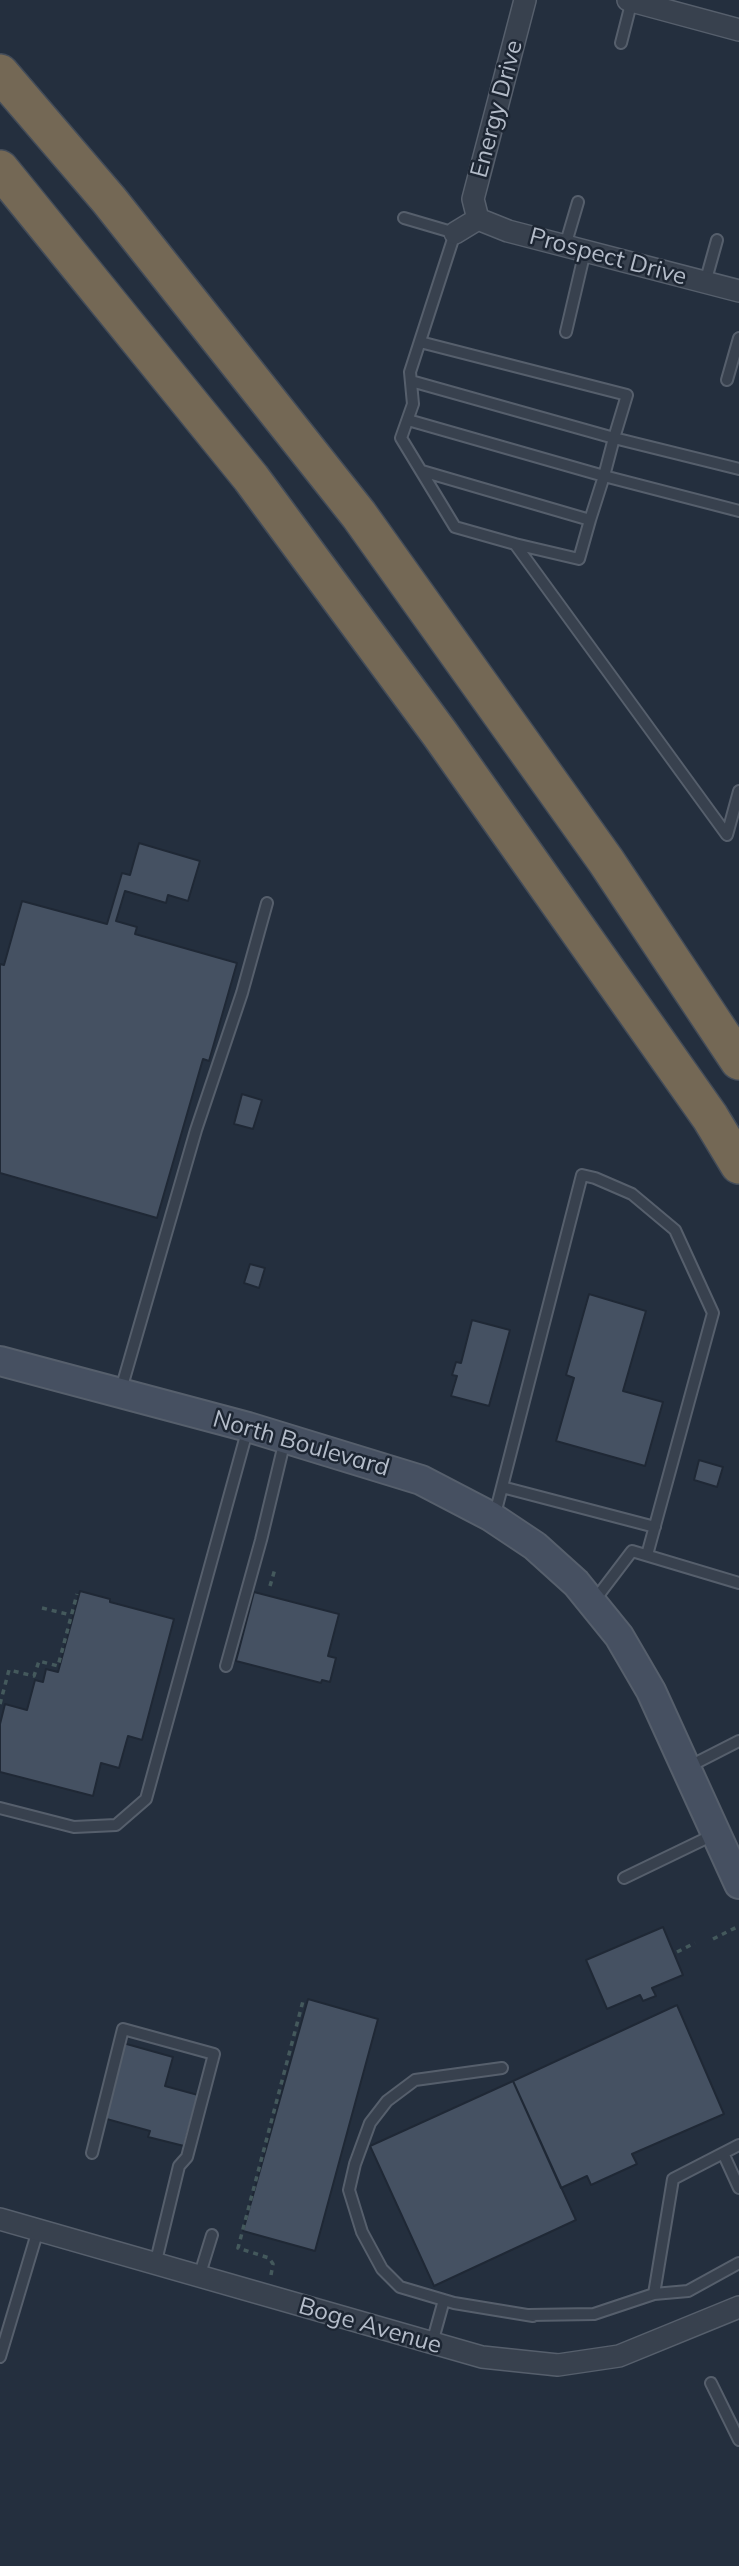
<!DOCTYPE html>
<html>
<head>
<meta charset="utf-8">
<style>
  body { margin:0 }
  canvas { display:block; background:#242f3e }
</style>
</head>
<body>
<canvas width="739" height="2566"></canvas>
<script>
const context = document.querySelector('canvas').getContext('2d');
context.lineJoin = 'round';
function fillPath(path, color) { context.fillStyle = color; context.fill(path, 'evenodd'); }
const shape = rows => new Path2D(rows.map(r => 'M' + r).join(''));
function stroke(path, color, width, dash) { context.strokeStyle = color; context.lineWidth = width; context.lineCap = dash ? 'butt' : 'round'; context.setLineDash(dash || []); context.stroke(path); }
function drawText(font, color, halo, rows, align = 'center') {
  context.font = font + ' Mulish,sans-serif'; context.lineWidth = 5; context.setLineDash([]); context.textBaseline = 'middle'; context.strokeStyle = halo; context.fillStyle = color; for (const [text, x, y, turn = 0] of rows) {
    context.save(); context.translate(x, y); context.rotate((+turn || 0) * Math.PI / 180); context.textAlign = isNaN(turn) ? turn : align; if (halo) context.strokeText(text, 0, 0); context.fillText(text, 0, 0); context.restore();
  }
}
const building = shape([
  [139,843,200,861,188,901,168,895,166,903,125,891,116,921,137,927,135,934,237,963,209,1061,203,1059,157,1218,0,1173,0,964,4,965,22,901,107,924,122,873,130,875,139,843],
  [242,1094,262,1100,253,1129,234,1124,242,1094],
  [250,1264,265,1268,259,1288,244,1283,250,1264],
  [589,1294,646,1311,623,1391,663,1402,645,1466,556,1441,574,1378,566,1375,589,1294],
  [472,1320,510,1330,489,1406,451,1396,457,1376,452,1375,456,1362,461,1363,472,1320],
  [699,1460,723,1467,717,1487,694,1480,699,1460],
  [80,1591,110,1599,110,1602,174,1619,142,1740,128,1736,119,1768,101,1763,93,1796,0,1772,0,1724,5,1704,27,1710,35,1680,43,1682,46,1669,58,1672,80,1591],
  [254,1592,339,1614,328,1656,336,1658,330,1682,322,1680,321,1683,236,1661,254,1592],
  [663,1927,683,1975,652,1988,656,1996,643,2001,640,1995,607,2009,586,1960,663,1927],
  [308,1999,378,2019,315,2251,243,2231,308,1999],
  [677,2005,724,2114,632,2154,637,2164,591,2185,587,2176,561,2188,513,2081,677,2005],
  [123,2043,173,2057,165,2086,198,2095,184,2146,148,2137,150,2131,103,2118,123,2043],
  [513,2081,576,2220,434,2286,370,2146,513,2081]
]);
const path = shape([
  [270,1586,275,1569],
  [42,1608,71,1615],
  [0,1704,9,1670,34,1676,39,1661,58,1666,77,1594],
  [713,1939,737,1927],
  [677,1952,695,1943],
  [271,2275,273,2264,269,2258,238,2248,303,2001]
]);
const lane = shape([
  [621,43,632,0],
  [404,218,455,233,410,372,413,404,401,438,455,527,515,544,727,835,739,791],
  [565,246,578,202],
  [705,283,717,240],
  [566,332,585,251],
  [420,342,627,395,614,438,739,469],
  [727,380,739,338],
  [408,420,604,476,614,438,411,381],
  [422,471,590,520,604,476,739,511],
  [515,544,579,559,590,520],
  [120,1393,196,1130,242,993,267,903],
  [502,1487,655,1527],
  [494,1518,582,1175,595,1178,632,1194,675,1230,713,1313,647,1555],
  [594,1601,632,1551,739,1583],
  [226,1666,261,1540,285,1440],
  [686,1768,739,1741],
  [0,1808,74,1827,116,1825,146,1799,248,1428],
  [624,1878,713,1835],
  [502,2068,415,2080,387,2101,370,2123,355,2164,349,2190,362,2232,382,2269,400,2287,454,2303,533,2316],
  [92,2153,123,2029,214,2054,187,2157,179,2166,155,2265],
  [723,2153,739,2188],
  [199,2277,212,2235],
  [654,2294,688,2291,739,2263],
  [529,2315,594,2314,654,2294,673,2179,739,2145],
  [432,2343,444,2300],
  [0,2357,38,2230],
  [711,2383,739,2440]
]);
const street = shape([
  [628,0,739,30],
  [478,219,508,231,739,291],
  [478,219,473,199,525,0],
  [455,233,478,219],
  [0,2219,482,2357,558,2365,619,2356,739,2307]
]);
const secondary = shape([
  [0,1361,248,1427,421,1480,490,1516,535,1546,576,1583,619,1636,651,1691,739,1884]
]);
const highway = shape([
  [0,73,109,200,359,515,606,861,739,1061],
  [0,169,251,478,440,734,710,1117,739,1165]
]);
const streetNames = [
  ["Energy Drive",497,109,-75],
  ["Prospect Drive",608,257,15],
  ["North Boulevard",301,1444,16],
  ["Boge Avenue",370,2326,16]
];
fillPath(building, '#455162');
stroke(building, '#1f2835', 2);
stroke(lane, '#565f6c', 14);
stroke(street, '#565f6c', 24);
stroke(secondary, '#565f6c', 32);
stroke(highway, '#434c59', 40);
stroke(path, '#44595c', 3.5, [5, 5]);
stroke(lane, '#38414e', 10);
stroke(street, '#38414e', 21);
stroke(secondary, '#465061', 28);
stroke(highway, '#746855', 37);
drawText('24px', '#b4bcc9', '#1d2633', streetNames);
</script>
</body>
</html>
